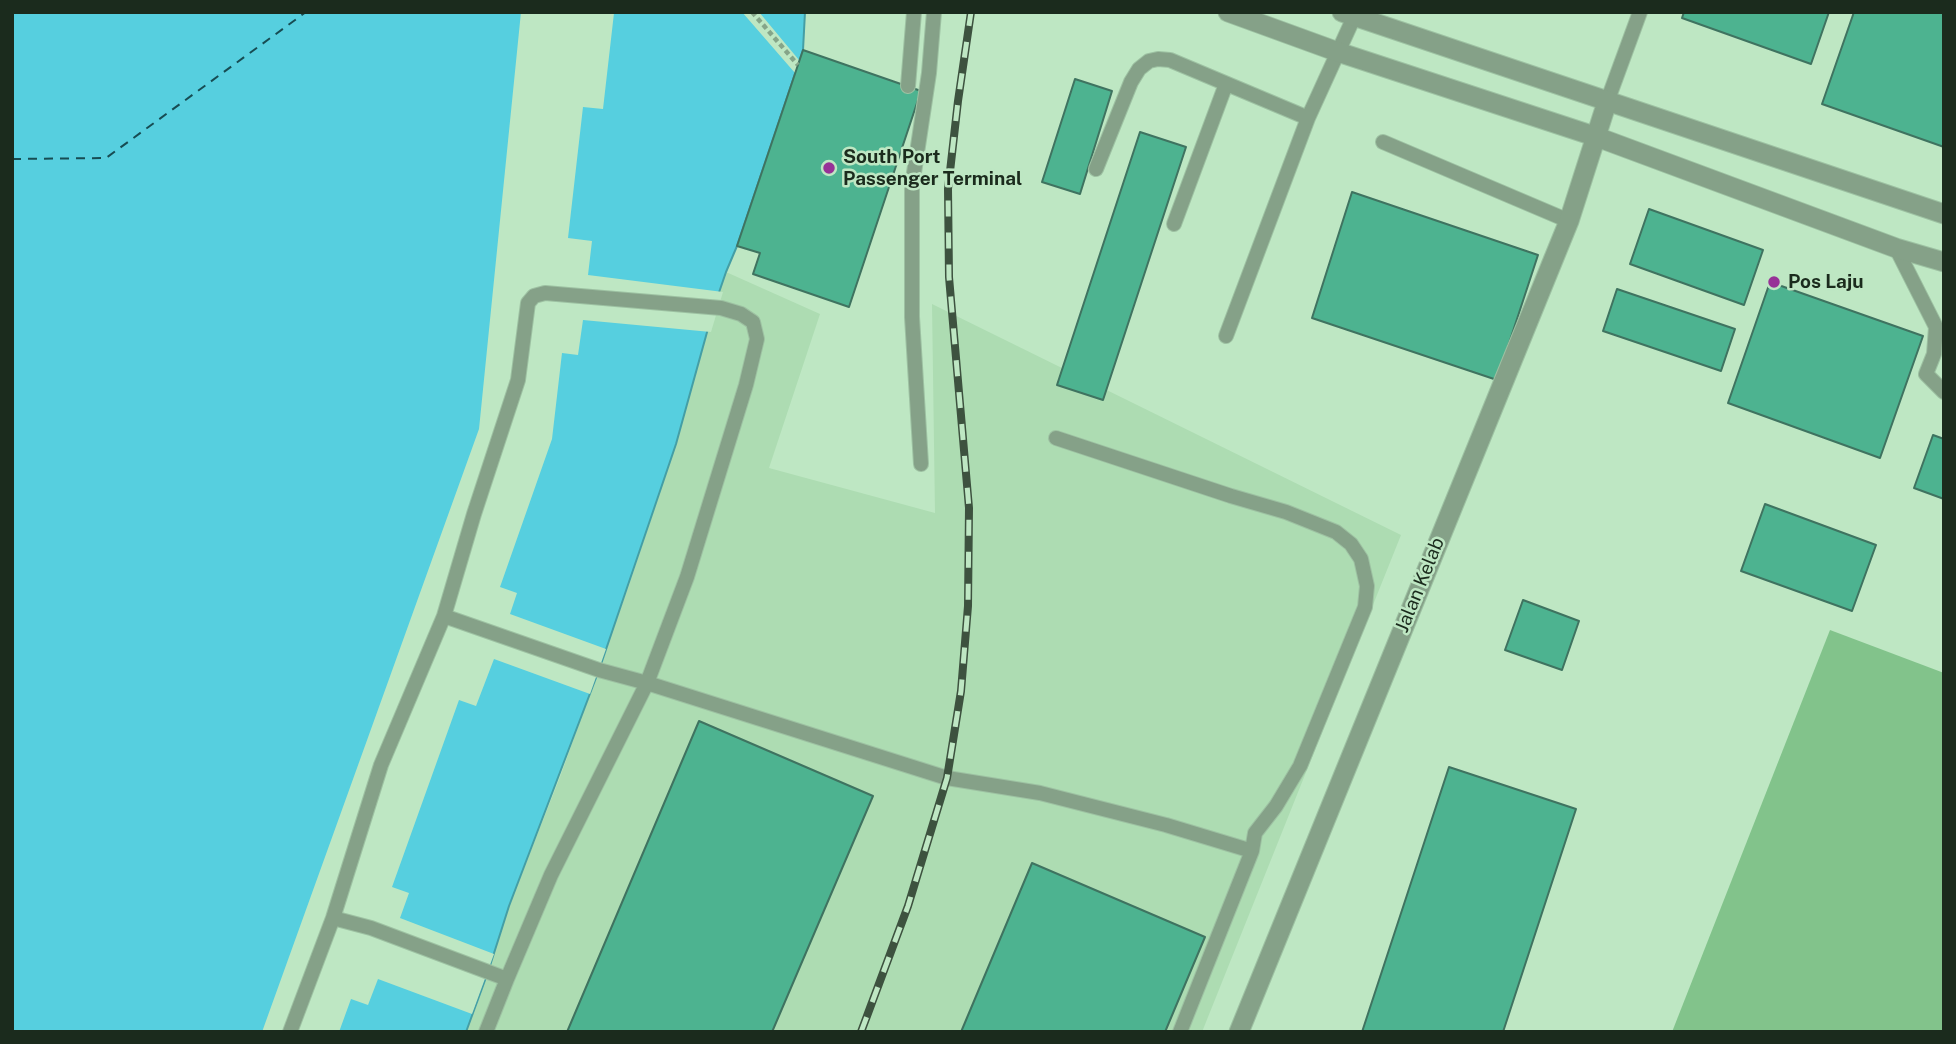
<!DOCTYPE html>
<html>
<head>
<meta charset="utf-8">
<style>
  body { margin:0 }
  #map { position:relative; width:1956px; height:1044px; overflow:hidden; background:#bee7c3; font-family:"Public Sans",sans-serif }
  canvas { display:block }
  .frame { position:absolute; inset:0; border:14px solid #1b2b1d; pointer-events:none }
</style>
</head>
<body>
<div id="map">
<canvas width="1956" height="1044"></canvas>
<div class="frame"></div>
</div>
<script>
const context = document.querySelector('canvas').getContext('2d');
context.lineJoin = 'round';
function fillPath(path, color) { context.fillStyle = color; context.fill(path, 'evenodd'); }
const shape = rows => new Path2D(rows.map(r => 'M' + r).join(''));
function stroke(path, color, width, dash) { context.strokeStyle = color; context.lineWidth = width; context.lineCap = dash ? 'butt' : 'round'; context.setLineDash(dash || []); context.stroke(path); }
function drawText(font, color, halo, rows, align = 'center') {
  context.font = font + ' "Public Sans",sans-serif'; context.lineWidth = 5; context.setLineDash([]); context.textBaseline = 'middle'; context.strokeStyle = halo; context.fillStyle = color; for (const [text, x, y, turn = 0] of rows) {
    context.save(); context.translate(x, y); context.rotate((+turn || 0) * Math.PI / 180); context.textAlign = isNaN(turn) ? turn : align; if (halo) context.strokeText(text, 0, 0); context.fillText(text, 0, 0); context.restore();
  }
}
const built = shape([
  [726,272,820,314,769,468,935,513,932,304,1401,535,1202,1032,466,1032,488,972,509,906,560,777,629,585,676,444,714,307]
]);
const green = shape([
  [1830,630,1944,673,1944,1032,1672,1032]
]);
const water = shape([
  [12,12,805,12,803,50,737,246,726,272,714,307,676,444,599,670,509,906,488,972,466,1032,12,1032,12,12]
]);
const pier = shape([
  [521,12,614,13,603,109,583,107,568,238,592,241,588,275,723,292,711,332,583,320,578,355,562,353,552,439,500,587,517,593,510,614,606,649,590,694,494,659,476,706,459,700,392,887,409,893,400,918,494,954,472,1014,378,979,368,1005,351,999,339,1032,262,1032,479,429],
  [742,12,759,12,799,60,795,73]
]);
const ferry = shape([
  [12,159,106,158,306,12]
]);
const building = shape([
  [1684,12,1829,12,1811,64,1682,18,1684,12],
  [1854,12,1944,12,1944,147,1822,104,1854,12],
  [803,50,921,91,849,307,753,274,760,253,737,246,803,50],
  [1075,79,1112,91,1080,194,1042,182,1075,79],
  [1140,132,1186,147,1103,400,1057,385,1140,132],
  [1352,192,1538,255,1497,380,1312,318,1352,192],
  [1649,209,1763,250,1744,305,1630,264,1649,209],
  [1770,282,1923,336,1880,458,1728,403,1770,282],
  [1617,289,1735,329,1721,371,1603,331,1617,289],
  [1933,435,1944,439,1944,499,1914,488,1933,435],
  [1765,504,1876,545,1852,611,1741,571,1765,504],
  [1523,600,1579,621,1562,670,1505,650,1523,600],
  [699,721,873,796,772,1032,567,1032,699,721],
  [1449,767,1576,809,1503,1032,1362,1032,1449,767],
  [1032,863,1205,937,1165,1032,961,1032,1032,863]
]);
const path = shape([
  [752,12,798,65]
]);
const service = shape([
  [908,86,914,12],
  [1607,102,1640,12],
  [1383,142,1569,221],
  [1096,169,1131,82,1139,69,1149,61,1158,59,1170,60,1308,118],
  [1174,224,1226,84],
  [1896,248,1936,327,1934,354,1926,374,1944,392],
  [1226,336,1308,118,1354,17],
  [1056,438,1231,496,1286,512,1336,532,1351,544,1361,559,1367,586,1365,607,1300,766,1276,806,1255,833,1252,851],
  [921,464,912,317,912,186,929,73,934,12],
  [444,616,474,514,518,380,528,303,534,296,545,293,721,308,741,314,753,322,757,339,746,385,687,577,647,683,551,875,507,979,486,1032],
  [333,918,371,928,507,979],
  [290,1032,333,918,381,765,444,616,599,670,647,683,947,778,1040,793,1166,825,1252,851,1180,1032]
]);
const minor = shape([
  [1228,12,1338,52,1597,137,1896,248,1944,262],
  [1342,12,1944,214],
  [1239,1032,1569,221,1607,102]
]);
const rail = shape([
  [861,1032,908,906,947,778,961,691,968,606,969,508,949,277,948,189,958,101,971,12]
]);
const markers = [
  [829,168,7,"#973297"],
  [1774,282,7,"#973297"]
];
const poiNames = [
  ["South Port",843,157],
  ["Passenger Terminal",843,179],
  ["Pos Laju",1788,282]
];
const streetNames = [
  ["Jalan Kelab",1420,585,-68]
];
fillPath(built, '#addcb2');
fillPath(green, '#82c38b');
fillPath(water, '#56cfdf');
stroke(water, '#449ea5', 2);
fillPath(pier, '#bee7c3');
stroke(ferry, '#174c53', 2, [9, 7]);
fillPath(building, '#4db390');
stroke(building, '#3f7360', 2);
stroke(service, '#9dc1a2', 16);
stroke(minor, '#9dc1a2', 21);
stroke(path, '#85a589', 4.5, [5, 3.5]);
stroke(service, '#85a188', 14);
stroke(minor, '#85a188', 19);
stroke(rail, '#3d523f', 8);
stroke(rail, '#bee7c3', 5, [16]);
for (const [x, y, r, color] of markers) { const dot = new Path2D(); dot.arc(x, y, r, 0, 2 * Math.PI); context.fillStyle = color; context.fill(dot); stroke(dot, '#bee7c3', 2.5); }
drawText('bold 19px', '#1b2b1d', '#bee7c3', poiNames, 'left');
drawText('19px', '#1b2b1d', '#bee7c3', streetNames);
</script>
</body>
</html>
